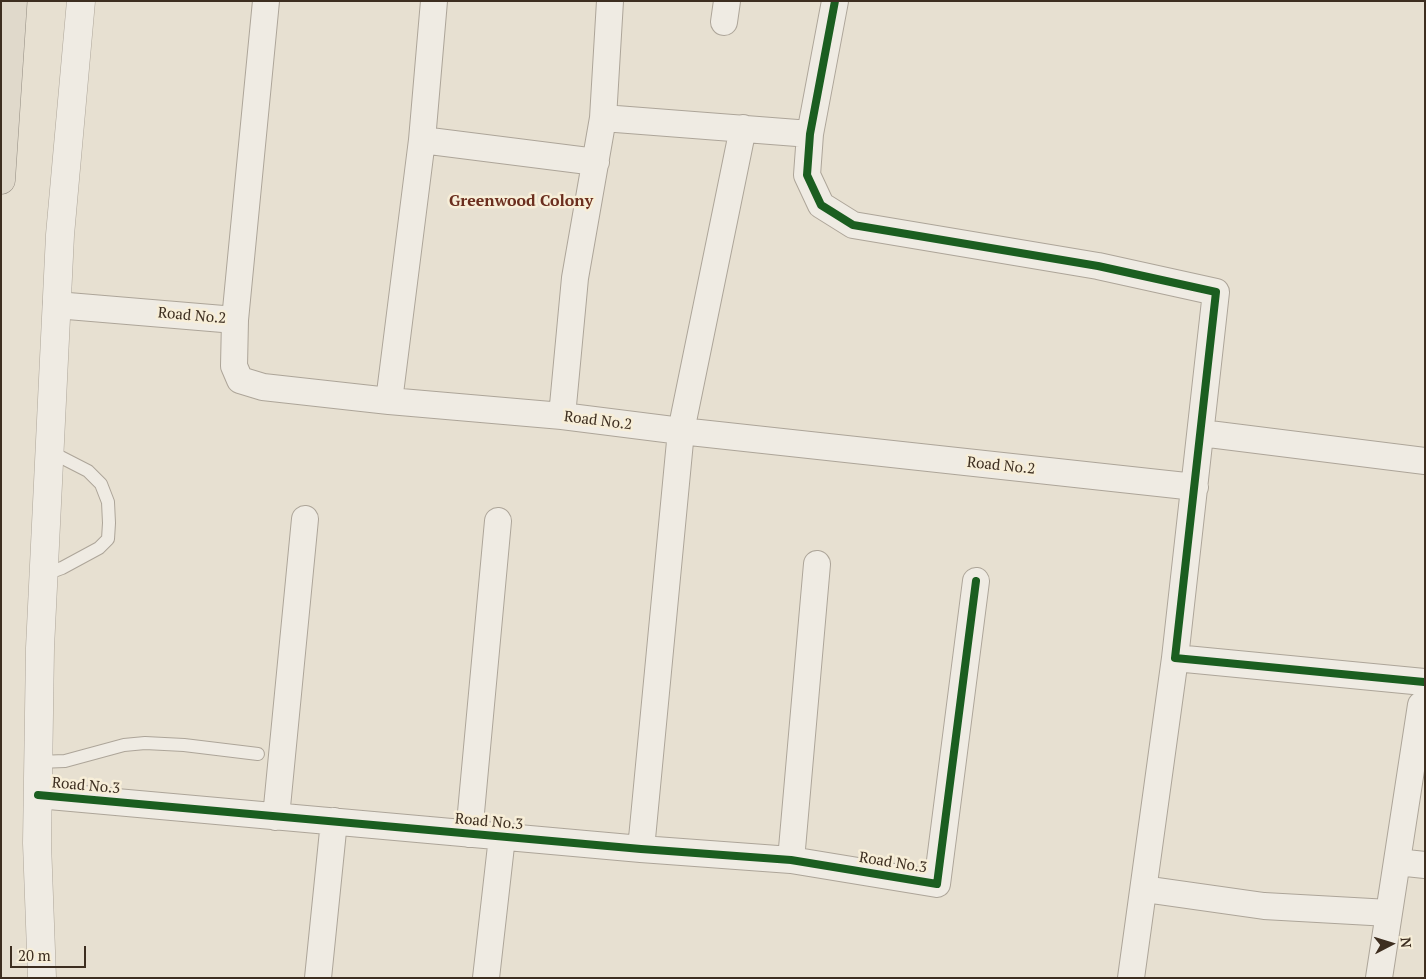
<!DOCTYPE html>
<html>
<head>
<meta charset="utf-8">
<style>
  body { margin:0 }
  #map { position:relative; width:1426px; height:979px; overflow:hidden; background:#e7e0d1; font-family:"PT Serif",serif }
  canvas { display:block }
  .frame { position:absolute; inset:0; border:2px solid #3d2e20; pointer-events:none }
  .north { position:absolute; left:1366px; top:919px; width:50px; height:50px; -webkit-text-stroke:4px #f7eed8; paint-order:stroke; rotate:85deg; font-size:14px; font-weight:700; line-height:20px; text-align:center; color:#3d2e20 }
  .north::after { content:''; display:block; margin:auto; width:18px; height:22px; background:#3d2e20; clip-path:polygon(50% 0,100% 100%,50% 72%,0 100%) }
  .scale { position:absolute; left:10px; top:946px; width:76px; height:22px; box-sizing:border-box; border:2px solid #3d2e20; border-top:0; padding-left:6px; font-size:15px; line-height:18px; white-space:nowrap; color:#3d2e20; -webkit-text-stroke:4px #f7eed8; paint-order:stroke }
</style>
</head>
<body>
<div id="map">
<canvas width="1426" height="979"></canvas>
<div class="frame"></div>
<div class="north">N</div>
<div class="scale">20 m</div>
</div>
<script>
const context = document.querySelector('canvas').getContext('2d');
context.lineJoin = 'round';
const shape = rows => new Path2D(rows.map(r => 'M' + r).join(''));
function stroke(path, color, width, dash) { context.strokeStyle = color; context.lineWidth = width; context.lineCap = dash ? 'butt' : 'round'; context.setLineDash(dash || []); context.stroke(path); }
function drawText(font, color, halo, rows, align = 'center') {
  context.font = font + ' "PT Serif",serif'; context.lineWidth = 5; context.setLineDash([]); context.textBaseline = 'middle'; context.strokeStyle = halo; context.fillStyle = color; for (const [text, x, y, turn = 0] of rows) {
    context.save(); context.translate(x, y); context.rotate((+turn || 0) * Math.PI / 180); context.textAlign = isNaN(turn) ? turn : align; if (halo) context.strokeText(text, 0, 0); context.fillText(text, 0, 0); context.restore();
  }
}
const service = shape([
  [43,575,62,568,99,548,108,539,109,523,108,502,101,484,88,471,49,451],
  [38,762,65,761,124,745,145,743,184,745,258,754]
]);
const minor = shape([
  [835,1,810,134,807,175,821,205,853,225,1098,266,1216,292,1175,658,1424,682],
  [724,22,727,1],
  [603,118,810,134],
  [422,140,596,162],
  [56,305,235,320,234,366,240,380,263,387,389,401,562,416,681,431,1195,487],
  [235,320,266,1],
  [389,401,422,140,434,1],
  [562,416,575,278,603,118,610,1],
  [1201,433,1425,461],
  [38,795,641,849,791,860,937,884,976,581],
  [276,817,305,519],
  [469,834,498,521],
  [641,849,681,431,743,128],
  [791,860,817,564],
  [1397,862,1425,865],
  [1144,889,1264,906,1389,913],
  [318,978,334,821],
  [486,978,502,837],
  [1131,978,1175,658],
  [1379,978,1421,705]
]);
const tertiary = shape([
  [42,978,37,843,40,648,60,235,81,1]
]);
const trunk = shape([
  [1,180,13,1]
]);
const cycleway = shape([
  [835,1,810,134,807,175,821,205,853,225,1098,266,1216,292,1175,658,1424,682],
  [38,795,641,849,791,860,937,884,976,581]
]);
const streetNames = [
  ["Road No.2",192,316,5],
  ["Road No.2",598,421,7],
  ["Road No.2",1001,466,6],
  ["Road No.3",86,786,5],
  ["Road No.3",489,822,5],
  ["Road No.3",893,863,9]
];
const neighbourhoodNames = [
  ["Greenwood Colony",521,201]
];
stroke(service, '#ada599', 14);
stroke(minor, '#ada599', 28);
stroke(tertiary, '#ada599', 29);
stroke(trunk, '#928b80', 29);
stroke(service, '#efebe3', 12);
stroke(minor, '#efebe3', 26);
stroke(tertiary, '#efebe3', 28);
stroke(trunk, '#e0d9cb', 28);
stroke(cycleway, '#1b5e20', 8);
drawText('15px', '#3d2e20', '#f7eed8', streetNames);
drawText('bold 16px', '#6b2e1e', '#f7eed8', neighbourhoodNames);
</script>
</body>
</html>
